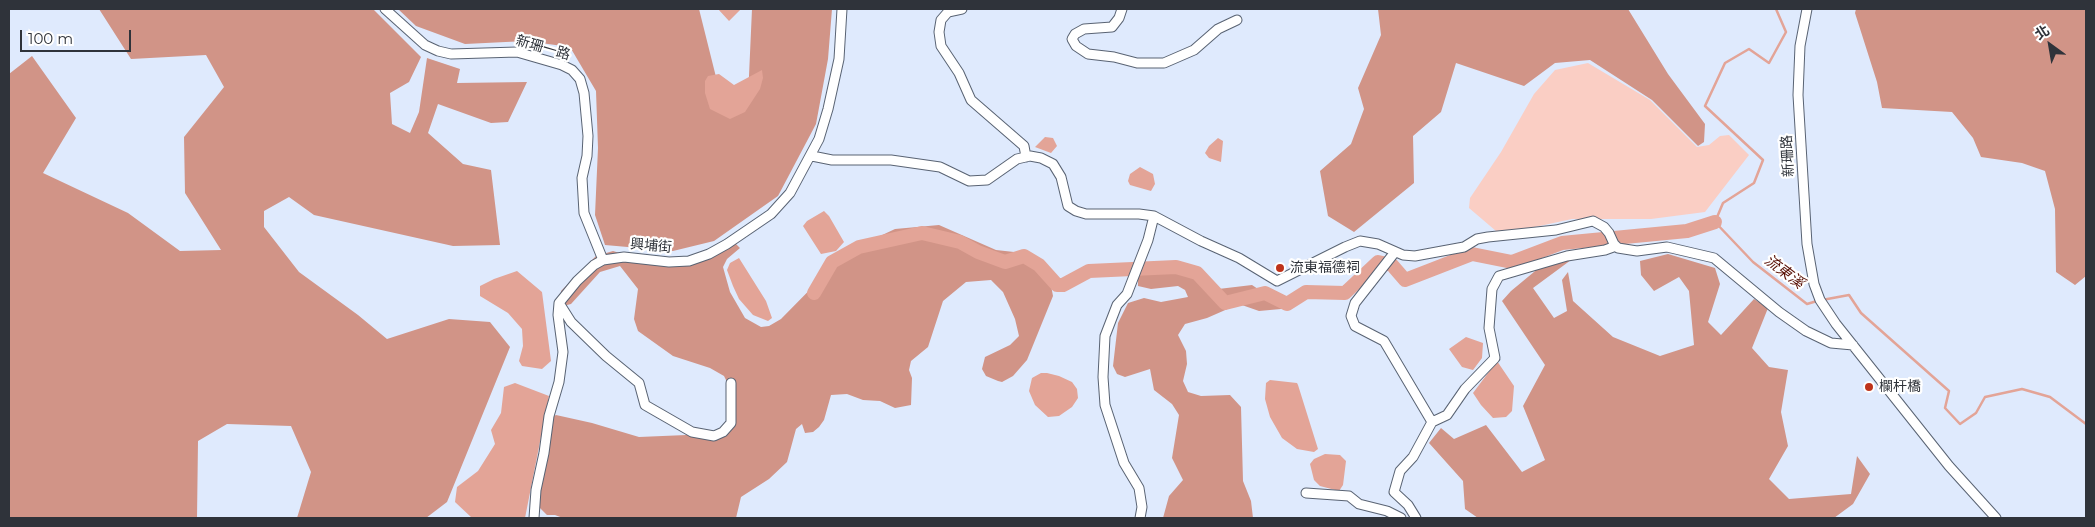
<!DOCTYPE html>
<html>
<head>
<meta charset="utf-8">
<style>
  body { margin:0 }
  #map { position:relative; width:2095px; height:527px; overflow:hidden; background:#dfeafd; font-family:Montserrat,"Noto Sans TC",sans-serif }
  canvas { display:block }
  .frame { position:absolute; inset:0; border:10px solid #2f333a; pointer-events:none }
  .north { position:absolute; left:2025px; top:20px; width:50px; height:50px; -webkit-text-stroke:4px #fff; paint-order:stroke; rotate:328deg; font-size:14px; font-weight:700; line-height:20px; text-align:center; color:#2f333a }
  .north::after { content:''; display:block; margin:auto; width:18px; height:22px; background:#2f333a; clip-path:polygon(50% 0,100% 100%,50% 72%,0 100%) }
  .scale { position:absolute; left:20px; top:30px; width:111px; height:22px; box-sizing:border-box; border:2px solid #2f333a; border-top:0; padding-left:6px; font-size:15px; line-height:18px; white-space:nowrap; color:#2f333a; -webkit-text-stroke:4px #fff; paint-order:stroke }
</style>
</head>
<body>
<div id="map">
<canvas width="2095" height="527"></canvas>
<div class="frame"></div>
<div class="north">北</div>
<div class="scale">100 m</div>
</div>
<script>
const context = document.querySelector('canvas').getContext('2d');
context.lineJoin = 'round';
function fillPath(path, color) { context.fillStyle = color; context.fill(path, 'evenodd'); }
const shape = rows => new Path2D(rows.map(r => 'M' + r).join(''));
function stroke(path, color, width, dash) { context.strokeStyle = color; context.lineWidth = width; context.lineCap = dash ? 'butt' : 'round'; context.setLineDash(dash || []); context.stroke(path); }
function drawText(font, color, halo, rows, align = 'center') {
  context.font = font + ' Montserrat,"Noto Sans TC",sans-serif'; context.lineWidth = 4.5; context.setLineDash([]); context.textBaseline = 'middle'; context.strokeStyle = halo; context.fillStyle = color; for (const [text, x, y, turn = 0] of rows) {
    context.save(); context.translate(x, y); context.rotate((+turn || 0) * Math.PI / 180); context.textAlign = isNaN(turn) ? turn : align; if (halo) context.strokeText(text, 0, 0); context.fillText(text, 0, 0); context.restore();
  }
}
const green = shape([
  [1588,63,1650,100,1697,147,1709,145,1720,136,1729,135,1749,155,1705,212,1651,219,1572,219,1521,230,1496,231,1469,208,1470,198,1501,152,1534,94,1555,70]
]);
const forest = shape([
  [99,9,373,9,421,57,409,82,390,93,392,124,410,133,419,112,427,58,460,69,457,83,527,82,508,122,491,123,438,104,428,133,463,164,491,170,500,245,453,246,314,215,289,197,264,211,264,227,299,272,358,315,387,339,449,319,490,322,510,347,447,502,426,518,297,518,311,472,291,426,227,424,198,441,197,518,9,518,9,74,32,56,76,118,43,173,128,213,180,251,221,250,185,193,184,137,224,87,206,55,131,59],
  [398,9,699,9,721,97,748,98,752,9,832,9,828,59,816,124,778,196,714,241,673,251,605,245,595,215,598,148,596,91,570,47,526,41,465,44,416,26],
  [1378,9,1628,9,1668,74,1705,124,1704,142,1698,146,1652,100,1590,60,1555,63,1524,86,1456,63,1441,112,1413,136,1414,183,1354,232,1328,216,1320,171,1351,144,1364,109,1358,88,1381,35],
  [1856,9,2086,9,2086,276,2075,285,2056,272,2055,209,2045,171,2022,163,1981,157,1973,138,1952,112,1882,108,1877,82,1855,13],
  [939,225,996,250,1023,253,1038,262,1049,275,1053,296,1027,360,1013,376,1002,382,998,381,986,376,982,369,985,357,1010,345,1019,336,1015,319,1003,292,991,280,966,282,943,301,928,347,911,361,909,370,912,378,911,405,895,408,880,401,863,400,847,394,831,395,824,420,819,427,813,432,805,433,802,424,796,429,787,462,769,479,741,497,736,518,563,518,555,515,547,515,538,506,543,441,552,417,556,415,592,423,639,437,710,434,729,425,736,400,724,376,710,368,673,356,638,331,634,319,638,289,620,266,600,272,571,304,563,306,560,303,561,291,596,256,613,251,639,259,688,259,734,242,740,248,727,259,723,267,730,292,745,318,761,327,769,326,781,319,841,258,863,244,895,229],
  [1668,254,1715,268,1720,284,1708,322,1721,335,1754,299,1768,308,1752,348,1769,367,1788,370,1781,412,1788,446,1769,479,1789,499,1851,494,1857,456,1870,474,1853,504,1834,518,1478,518,1465,509,1463,481,1429,443,1441,428,1454,439,1486,425,1522,472,1545,460,1523,406,1545,365,1502,301,1511,291,1540,267,1571,260,1533,288,1554,318,1567,311,1562,280,1568,272,1573,301,1613,337,1660,356,1694,345,1689,291,1679,277,1654,291,1641,275,1640,261],
  [1154,267,1196,268,1210,290,1252,285,1282,305,1281,309,1259,311,1239,304,1207,318,1185,324,1178,335,1186,351,1187,364,1183,381,1188,392,1201,396,1230,395,1241,407,1243,481,1251,501,1253,518,1163,518,1169,496,1183,480,1172,458,1179,415,1172,404,1154,390,1150,369,1125,377,1117,374,1113,366,1118,323,1128,303,1144,298,1161,302,1188,297,1185,290,1178,286,1151,289,1138,286,1138,273]
]);
const water = shape([
  [718,9,741,9,729,21],
  [762,70,763,78,760,89,745,112,730,119,710,109,705,93,705,81,708,76,719,74,734,85],
  [1045,137,1053,138,1057,146,1051,153,1035,147],
  [1218,138,1223,141,1221,162,1209,158,1205,153,1209,146],
  [1140,167,1153,174,1155,184,1151,191,1130,185,1128,181,1130,174],
  [824,211,829,216,844,242,836,251,821,254,803,226,807,221],
  [739,258,766,301,772,318,768,321,753,315,739,299,733,286,727,270,730,263],
  [517,271,542,292,551,361,542,369,522,366,519,361,523,346,522,329,508,313,480,296,480,286,494,279],
  [1466,337,1483,343,1482,358,1473,370,1462,367,1449,349],
  [1497,361,1514,386,1512,411,1506,417,1493,418,1481,405,1473,393],
  [1041,373,1047,373,1059,376,1072,382,1077,389,1078,398,1072,407,1059,416,1048,417,1035,405,1029,391,1032,378],
  [1270,380,1297,383,1298,385,1318,449,1314,452,1297,449,1282,438,1270,417,1265,399,1266,383],
  [515,383,549,396,525,518,472,518,455,502,457,487,478,471,495,444,491,430,501,413,504,387],
  [1325,454,1340,455,1346,461,1343,485,1339,491,1320,486,1314,480,1310,464,1314,459]
]);
const stream = shape([
  [1776,9,1786,32,1769,63,1749,49,1725,63,1705,106,1763,160,1754,183,1723,203,1715,222,1753,262,1807,304,1817,301],
  [1822,300,1849,295,1861,313,1949,391,1945,408,1960,424,1976,413,1985,397,2022,389,2050,397,2086,424]
]);
const river = shape([
  [814,293,832,262,859,247,922,233,960,242,978,252,1005,262,1024,256,1039,265,1057,285,1063,285,1089,271,1176,267,1197,273,1225,303,1265,293,1287,304,1306,292,1345,293,1378,262,1392,265,1405,280,1472,254,1512,262,1562,243,1687,231,1715,222]
]);
const minor = shape([
  [385,9,425,45,438,51,451,54,517,52,562,65,572,70,580,79,584,93,588,136,587,156,582,178,584,213,603,260],
  [962,9,948,12,941,20,939,32,941,46,959,73,971,100,1024,146,1026,157],
  [1122,9,1119,18,1112,27,1084,29,1075,34,1072,39,1076,46,1088,54,1114,57,1137,63,1164,63,1194,50,1218,29,1237,20],
  [1807,9,1800,46,1798,95,1807,244,1814,284,1820,300,1836,324,1949,466,1996,518],
  [812,156,832,160,891,160,940,167,969,181,987,180,1017,159,1030,156,1041,158,1053,164,1061,177,1068,206,1076,211,1086,214,1139,214,1154,216,1201,241,1239,258,1277,281,1345,247,1360,241,1378,244,1403,255,1415,256,1464,247,1477,239,1488,237,1556,230,1593,221,1604,227,1609,233,1614,244,1618,248,1637,251,1667,247,1714,258,1779,312,1806,331,1831,343,1853,345],
  [1395,252,1355,303,1351,316,1355,326,1384,341,1432,422],
  [559,303,571,322,606,356,639,383,645,405,692,432,714,436,723,432,731,423,731,383],
  [1306,493,1349,496,1359,504,1387,511,1401,518],
  [534,518,536,490,544,453,549,416,559,382,563,352,558,315,559,303,577,281,594,265,603,260,624,257,669,262,689,261,709,254,727,244,771,214,790,193,819,139,828,109,839,59,842,9],
  [1140,518,1142,507,1139,488,1124,463,1105,405,1103,377,1105,336,1117,305,1127,294,1148,240,1154,216],
  [1416,518,1408,505,1394,492,1400,471,1413,457,1432,422,1447,415,1465,389,1495,358,1489,328,1492,289,1499,276,1567,256,1605,250,1616,246]
]);
const markers = [
  [1280,268,5,"#be331b"],
  [1869,387,5,"#be331b"]
];
const streetNames = [
  ["新珊一路",543,48,16],
  ["新珊路",1788,156,-93],
  ["興埔街",651,246,5]
];
const poiNames = [
  ["流東福德祠",1290,268],
  ["欄杆橋",1879,387]
];
const waterNames = [
  ["流東溪",1784,272,37]
];
fillPath(green, '#facec4');
fillPath(forest, '#d19487');
fillPath(water, '#e3a497');
stroke(stream, '#e3a497', 2.5);
stroke(river, '#e3a497', 14);
stroke(minor, '#596373', 11);
stroke(minor, '#fff', 9);
for (const [x, y, r, color] of markers) { const dot = new Path2D(); dot.arc(x, y, r, 0, 2 * Math.PI); context.fillStyle = color; context.fill(dot); stroke(dot, '#fff', 2); }
drawText('14px', '#2f333a', '#fff', streetNames);
drawText('14px', '#2f333a', '#fff', poiNames, 'left');
drawText('italic 15px', '#570e03', '#fff', waterNames);
</script>
</body>
</html>
